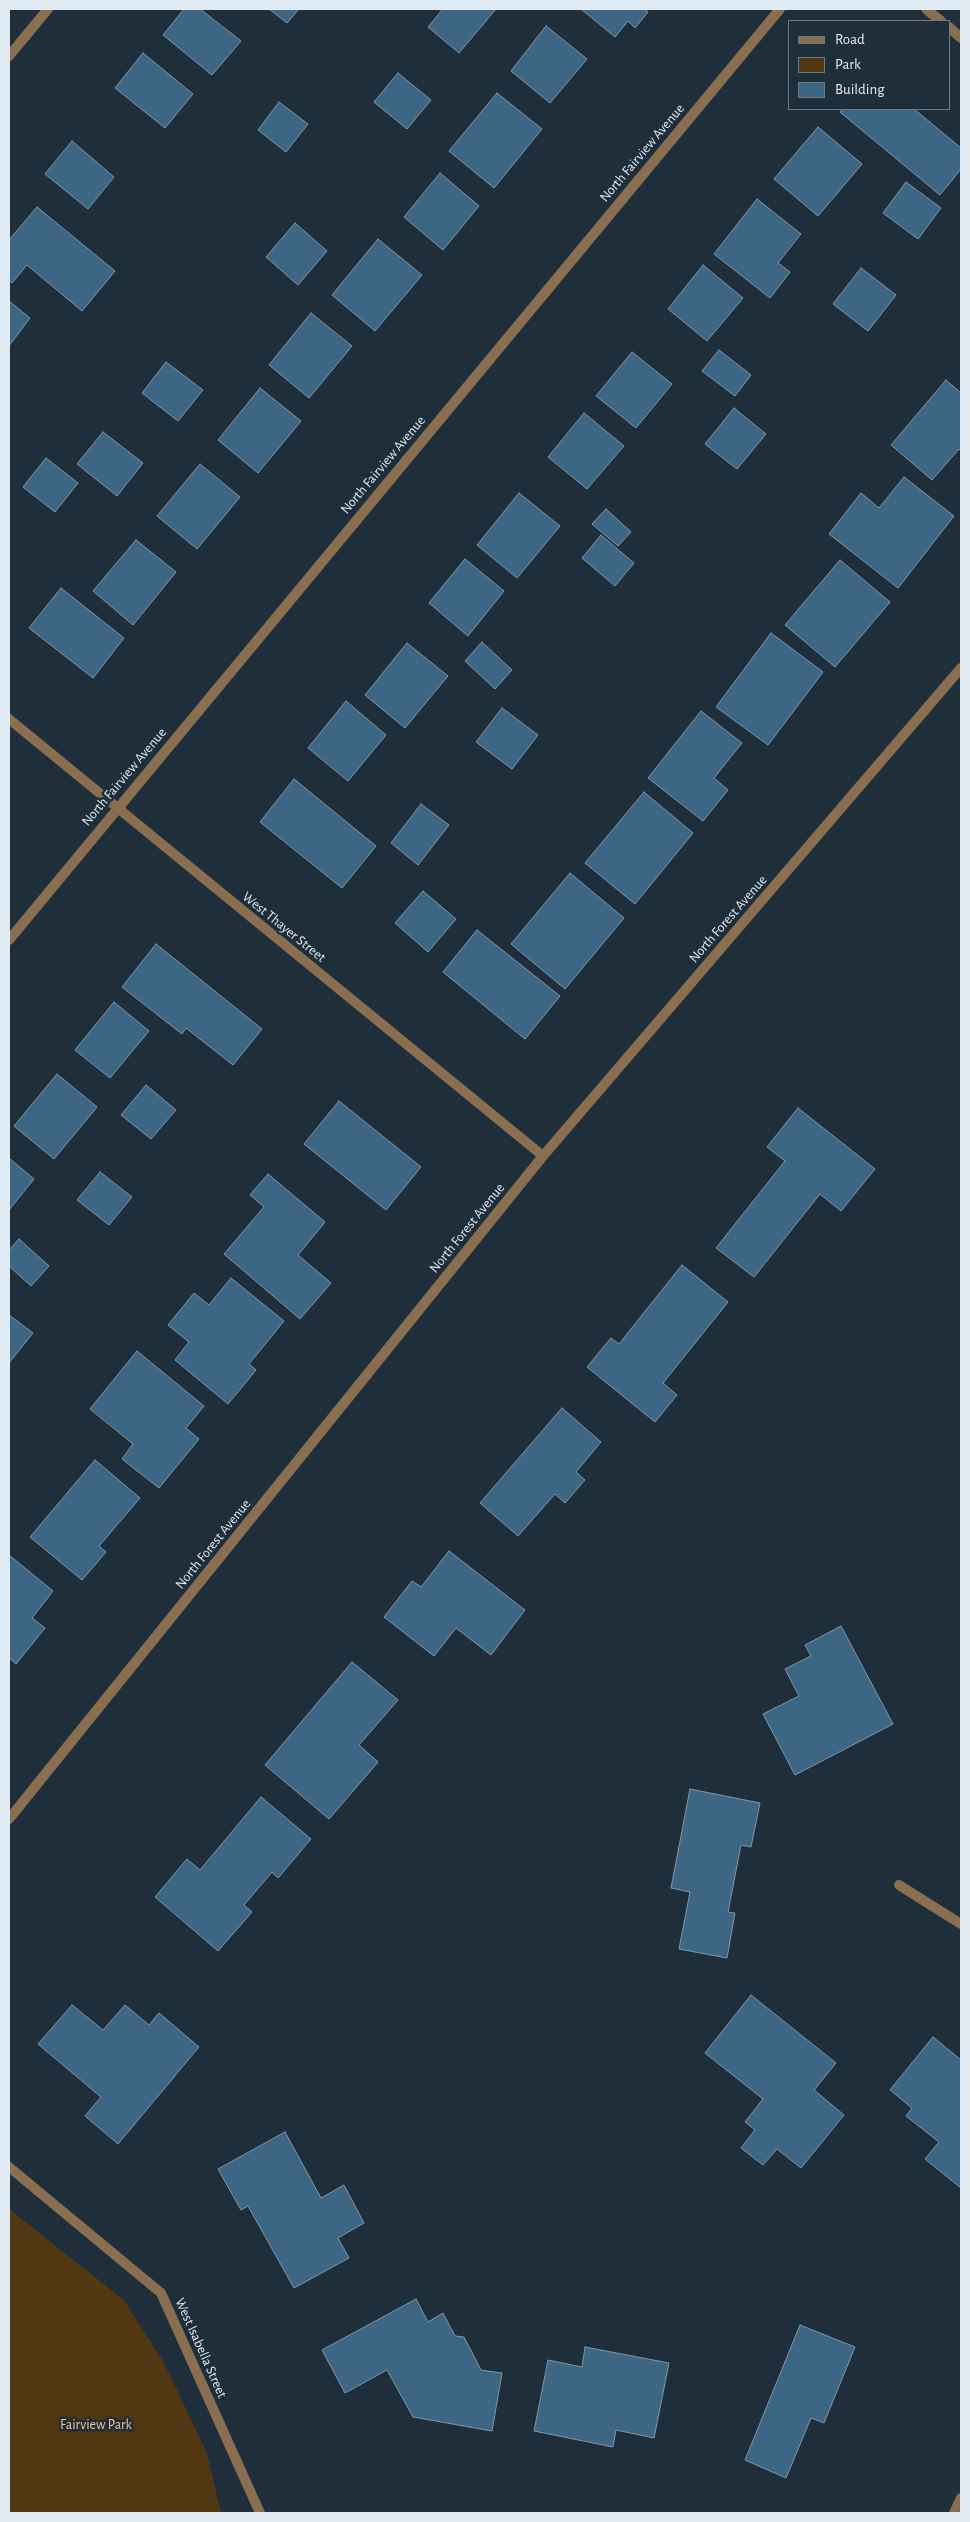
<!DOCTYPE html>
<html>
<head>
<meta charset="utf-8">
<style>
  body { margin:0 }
  #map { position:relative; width:970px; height:2522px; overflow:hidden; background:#1e2f3b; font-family:"Alegreya Sans",sans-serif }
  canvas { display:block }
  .frame { position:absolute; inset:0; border:10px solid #e0ebf3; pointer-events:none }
  .legend { position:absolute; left:788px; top:20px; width:162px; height:90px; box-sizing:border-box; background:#1e2f3b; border:1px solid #6c7a85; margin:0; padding:6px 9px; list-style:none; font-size:15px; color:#e0ebf3 }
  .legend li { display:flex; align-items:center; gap:10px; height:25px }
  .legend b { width:25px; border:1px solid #6c7a85 }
</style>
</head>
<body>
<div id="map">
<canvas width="970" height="2522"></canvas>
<div class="frame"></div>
<ul class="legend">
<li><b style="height:6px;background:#896f4f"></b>Road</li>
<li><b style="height:14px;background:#523713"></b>Park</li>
<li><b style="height:14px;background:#3c6683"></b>Building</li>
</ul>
</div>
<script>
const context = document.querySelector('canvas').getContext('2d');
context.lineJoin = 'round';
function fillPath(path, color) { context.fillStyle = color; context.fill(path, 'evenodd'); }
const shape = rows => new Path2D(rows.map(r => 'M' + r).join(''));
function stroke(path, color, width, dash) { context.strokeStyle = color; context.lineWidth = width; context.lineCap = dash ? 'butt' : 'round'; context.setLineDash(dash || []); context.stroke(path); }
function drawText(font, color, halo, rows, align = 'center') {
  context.font = font + ' "Alegreya Sans",sans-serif'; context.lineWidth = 5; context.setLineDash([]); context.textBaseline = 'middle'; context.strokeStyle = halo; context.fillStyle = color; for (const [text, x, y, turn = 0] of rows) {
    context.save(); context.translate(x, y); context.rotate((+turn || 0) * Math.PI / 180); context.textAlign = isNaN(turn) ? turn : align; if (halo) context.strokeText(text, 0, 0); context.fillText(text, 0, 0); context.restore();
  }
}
const green = shape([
  [9,2209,124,2300,164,2363,207,2453,221,2513,9,2513]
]);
const building = shape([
  [184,9,200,9,241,41,212,75,163,35,184,9],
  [269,9,299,9,287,23,269,9],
  [443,9,496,9,459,53,428,27,443,9],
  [581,9,644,9,648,12,635,28,628,21,615,37,581,9],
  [546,26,587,59,550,103,511,71,546,26],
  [143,53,193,94,165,128,115,88,143,53],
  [398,73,431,100,407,129,374,102,398,73],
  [497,93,542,129,494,188,449,151,497,93],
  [279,102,308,124,286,152,258,130,279,102],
  [843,109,914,109,961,148,961,169,940,195,840,112,843,109],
  [818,127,862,164,818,216,774,179,818,127],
  [72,141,114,177,88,209,45,174,72,141],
  [440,173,479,206,443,250,404,217,440,173],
  [906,182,941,208,918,239,883,213,906,182],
  [757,199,801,234,778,263,790,272,770,298,714,254,757,199],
  [37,207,115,271,82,311,27,265,12,283,9,281,9,240,37,207],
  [295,223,327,251,298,285,266,257,295,223],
  [378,239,422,275,375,331,332,295,378,239],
  [703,265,743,298,707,341,668,309,703,265],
  [861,268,896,295,868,331,833,304,861,268],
  [9,301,30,318,9,346,9,301],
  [311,313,352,346,309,398,269,365,311,313],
  [719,350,751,375,735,396,702,371,719,350],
  [632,352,672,384,636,428,596,396,632,352],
  [166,362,203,390,178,421,142,393,166,362],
  [946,380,961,393,961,451,959,449,932,480,891,445,946,380],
  [260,388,301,421,258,473,218,440,260,388],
  [734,408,766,434,737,469,705,444,734,408],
  [584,413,624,446,587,489,548,457,584,413],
  [103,432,143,463,117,496,77,464,103,432],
  [46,458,78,483,55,512,23,487,46,458],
  [200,464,240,497,197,549,157,516,200,464],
  [904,477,954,516,898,588,829,534,861,493,879,508,904,477],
  [519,493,560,526,517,578,477,545,519,493],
  [606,509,631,532,618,546,592,524,606,509],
  [601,535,634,563,615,586,582,558,601,535],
  [136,540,176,572,133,625,93,591,136,540],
  [465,559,504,591,468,636,429,603,465,559],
  [840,560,890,602,835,667,785,625,840,560],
  [61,588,124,638,93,678,29,628,61,588],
  [771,633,823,672,768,745,716,707,771,633],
  [482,642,512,670,495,689,465,661,482,642],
  [407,643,448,676,405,728,365,695,407,643],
  [346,701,386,735,348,781,308,748,346,701],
  [502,708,538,735,512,769,476,742,502,708],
  [701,711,742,743,714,778,728,790,703,821,648,778,701,711],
  [294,779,376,846,342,888,260,822,294,779],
  [644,792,693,833,635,904,585,863,644,792],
  [421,804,449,825,418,865,391,843,421,804],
  [570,873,624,918,565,989,511,944,570,873],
  [423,891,456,919,428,952,395,923,423,891],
  [477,930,560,996,525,1039,443,972,477,930],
  [156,944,262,1029,233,1065,186,1028,182,1034,122,987,156,944],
  [114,1002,149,1031,110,1078,75,1050,114,1002],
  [57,1074,97,1107,54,1159,14,1126,57,1074],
  [146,1085,176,1110,151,1139,121,1115,146,1085],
  [339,1101,421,1167,386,1210,304,1144,339,1101],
  [798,1108,875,1169,841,1211,820,1194,754,1277,716,1248,785,1161,767,1147,798,1108],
  [9,1158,34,1179,9,1210,9,1158],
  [100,1172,132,1197,109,1225,77,1200,100,1172],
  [268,1174,325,1222,298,1255,331,1283,300,1319,224,1254,264,1207,250,1195,268,1174],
  [19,1239,49,1266,31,1286,9,1266,9,1250,19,1239],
  [682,1265,728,1302,663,1383,677,1395,655,1422,587,1367,611,1338,619,1344,682,1265],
  [231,1278,284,1321,249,1364,256,1370,228,1404,175,1360,189,1342,168,1325,194,1293,209,1305,231,1278],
  [9,1315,33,1333,9,1363,9,1315],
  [137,1351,204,1406,186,1428,199,1439,159,1488,122,1459,133,1444,90,1409,137,1351],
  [562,1408,601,1442,576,1472,585,1480,565,1503,555,1494,518,1536,480,1503,562,1408],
  [95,1460,140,1498,99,1546,106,1552,82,1580,30,1537,95,1460],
  [449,1551,525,1610,491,1655,456,1628,434,1656,384,1617,412,1581,421,1587,449,1551],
  [9,1555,53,1591,32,1618,45,1628,16,1664,9,1658,9,1555],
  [841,1626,893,1724,795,1775,763,1714,799,1696,785,1669,811,1656,805,1645,841,1626],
  [352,1662,398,1700,359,1745,378,1762,329,1819,265,1765,352,1662],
  [690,1789,760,1803,751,1847,741,1845,728,1912,735,1913,727,1958,679,1949,690,1892,671,1888,690,1789],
  [261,1797,311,1839,278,1878,272,1872,244,1905,252,1912,218,1951,155,1897,187,1859,200,1870,261,1797],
  [751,1995,836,2063,814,2090,844,2115,801,2168,777,2149,763,2165,741,2148,755,2130,745,2122,763,2099,705,2053,751,1995],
  [72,2005,103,2030,125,2005,149,2025,159,2013,199,2047,118,2144,85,2116,101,2097,38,2044,72,2005],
  [933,2037,961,2060,961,2188,925,2159,939,2142,906,2116,912,2108,890,2090,933,2037],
  [285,2132,321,2198,344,2185,364,2223,338,2238,349,2258,294,2288,248,2206,241,2210,218,2169,285,2132],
  [416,2299,428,2322,443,2313,455,2336,464,2337,481,2370,502,2373,492,2431,413,2417,387,2370,345,2393,322,2350,416,2299],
  [800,2325,855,2347,824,2423,811,2418,786,2478,745,2460,800,2325],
  [585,2347,669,2363,654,2438,616,2430,613,2447,534,2431,548,2360,582,2367,585,2347]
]);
const minor = shape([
  [926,9,941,21],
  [949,27,961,38],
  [9,56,48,9],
  [9,719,543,1156],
  [9,940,780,9],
  [9,1819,543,1156,961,668],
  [899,1885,961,1924],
  [9,2167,161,2293,260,2513],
  [954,2513,961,2498]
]);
const streetNames = [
  ["North Fairview Avenue",642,153,-50],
  ["North Fairview Avenue",383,465,-50],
  ["North Fairview Avenue",124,777,-50],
  ["North Forest Avenue",728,919,-49],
  ["West Thayer Street",284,927,39],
  ["North Forest Avenue",467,1228,-51],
  ["North Forest Avenue",213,1544,-51],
  ["West Isabella Street",201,2348,66]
];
const parkNames = [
  ["Fairview Park",96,2425]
];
fillPath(green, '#523713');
fillPath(building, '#3c6683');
stroke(building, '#8397a5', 1);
stroke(minor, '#896f4f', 10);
drawText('14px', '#e0ebf3', '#1e2f3b', streetNames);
drawText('14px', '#f7c488', '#1e2f3b', parkNames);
</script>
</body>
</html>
